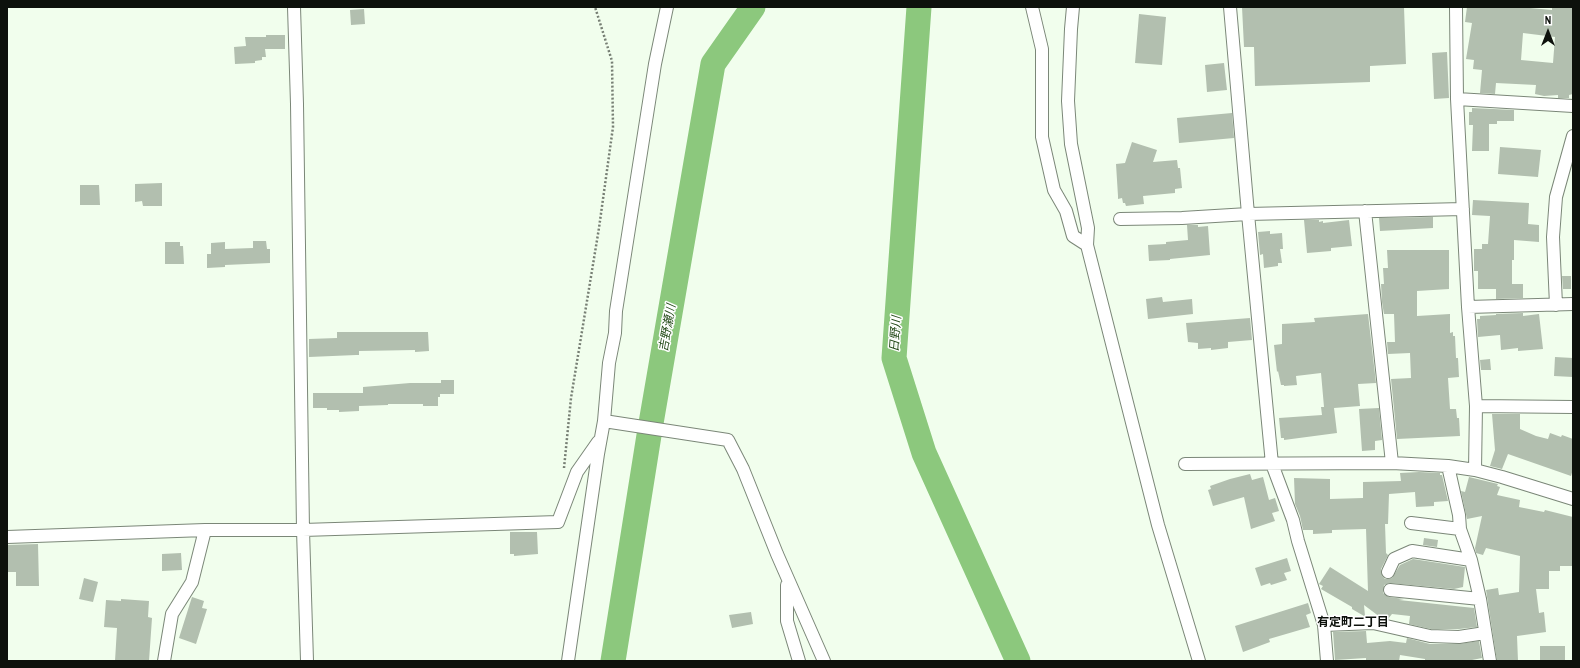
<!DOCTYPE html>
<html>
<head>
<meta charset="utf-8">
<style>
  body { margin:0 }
  #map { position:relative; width:1580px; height:668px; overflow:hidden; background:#f1feed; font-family:"Archivo Narrow",sans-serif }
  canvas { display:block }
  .frame { position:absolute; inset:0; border:8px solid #0d110c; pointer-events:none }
  .north { position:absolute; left:1528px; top:12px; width:40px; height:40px; -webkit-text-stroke:3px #fff; paint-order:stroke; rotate:0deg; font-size:11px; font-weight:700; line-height:16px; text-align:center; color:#0d110c }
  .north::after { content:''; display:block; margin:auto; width:14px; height:18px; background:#0d110c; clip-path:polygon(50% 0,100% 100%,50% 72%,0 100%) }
</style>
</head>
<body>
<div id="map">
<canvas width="1580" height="668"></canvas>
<div class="frame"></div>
<div class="north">N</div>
</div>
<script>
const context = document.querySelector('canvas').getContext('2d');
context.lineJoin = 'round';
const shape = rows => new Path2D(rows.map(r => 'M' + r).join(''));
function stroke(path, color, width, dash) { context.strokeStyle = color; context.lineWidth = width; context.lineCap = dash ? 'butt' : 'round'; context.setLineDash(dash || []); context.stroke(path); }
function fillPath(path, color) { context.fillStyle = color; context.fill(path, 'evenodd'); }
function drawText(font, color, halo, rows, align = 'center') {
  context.font = font + ' "Archivo Narrow","Noto Sans JP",sans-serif'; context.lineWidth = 3; context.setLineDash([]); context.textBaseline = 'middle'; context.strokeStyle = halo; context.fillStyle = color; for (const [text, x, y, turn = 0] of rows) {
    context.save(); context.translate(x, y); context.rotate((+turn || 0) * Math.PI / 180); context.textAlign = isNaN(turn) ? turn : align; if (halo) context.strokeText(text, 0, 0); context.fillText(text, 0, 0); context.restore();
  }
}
const river = shape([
  [919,7,894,358,924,453,1018,661],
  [613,661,650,429,713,64,753,7]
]);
const building = shape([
  [1242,7,1404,7,1406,64,1370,66,1370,82,1255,86,1254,47,1244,47],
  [1467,7,1519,7,1552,10,1552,7,1573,7,1573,94,1569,95,1569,98,1558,98,1558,95,1544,96,1535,94,1536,85,1496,83,1495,94,1480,93,1482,70,1473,69,1474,60,1466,59,1472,23,1465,22],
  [1523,33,1555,37,1553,63,1521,60],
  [364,9,365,24,351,25,350,10],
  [1139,14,1166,17,1162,65,1135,63],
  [266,35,285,35,285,49,265,49,266,57,262,57,262,60,255,61,255,63,235,64,234,47,246,46,245,37,266,37],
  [1447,52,1449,98,1434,99,1432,53],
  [1224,63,1227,90,1207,92,1205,65],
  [1472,108,1514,110,1514,121,1497,121,1497,124,1489,124,1489,151,1472,151,1473,125,1469,125,1469,112,1472,112],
  [1232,113,1234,138,1179,143,1177,118],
  [1132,142,1157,150,1153,162,1177,160,1178,168,1180,168,1182,188,1175,189,1175,193,1143,196,1144,204,1126,206,1125,203,1123,203,1122,198,1118,199,1118,196,1116,164,1125,163],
  [1500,147,1541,150,1538,177,1498,174],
  [162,183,162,206,143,206,142,201,135,202,135,184],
  [80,185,99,185,100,205,80,205],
  [1473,200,1529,203,1528,224,1539,225,1539,242,1514,240,1514,260,1512,260,1512,284,1523,284,1523,298,1496,299,1496,289,1478,289,1478,271,1474,271,1474,249,1482,249,1482,244,1488,244,1490,216,1472,215],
  [1433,217,1433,228,1380,231,1379,218],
  [1304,220,1319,220,1319,222,1323,221,1323,223,1349,220,1352,246,1331,248,1331,251,1307,253],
  [1187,225,1198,225,1198,227,1208,226,1210,255,1170,259,1170,260,1149,261,1148,245,1166,244,1166,242,1188,240],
  [1270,231,1270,234,1282,233,1283,249,1280,249,1282,263,1278,263,1278,266,1264,268,1263,254,1260,255,1258,232],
  [253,241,266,241,267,249,270,249,270,263,225,265,225,267,207,268,207,254,211,254,211,243,225,242,225,249,253,248],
  [165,242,180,242,180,246,183,246,184,264,165,264],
  [1387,250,1449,250,1449,289,1417,291,1417,316,1450,314,1450,333,1453,332,1453,336,1455,336,1456,358,1458,358,1459,377,1448,378,1450,409,1456,409,1457,418,1459,418,1460,436,1397,439,1391,379,1411,378,1410,353,1388,354,1387,342,1395,342,1394,314,1384,314,1382,302,1381,284,1384,284,1383,268,1388,268],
  [1562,276,1571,276,1571,289,1563,289],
  [1162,297,1163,302,1192,299,1193,314,1148,319,1146,299],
  [1523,313,1523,316,1539,314,1543,349,1518,351,1518,348,1501,350,1500,335,1478,337,1477,319,1480,319,1480,316,1496,315,1496,314],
  [1368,314,1376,383,1358,384,1360,406,1334,408,1337,433,1284,440,1284,438,1281,438,1279,418,1322,415,1321,407,1324,407,1321,373,1296,376,1297,385,1284,386,1284,385,1281,385,1278,371,1277,372,1274,345,1282,344,1282,324,1315,322,1314,318],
  [1250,318,1252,340,1228,342,1228,348,1211,350,1211,348,1198,349,1198,343,1188,342,1186,323],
  [337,332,428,332,429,351,415,352,415,350,359,351,359,355,356,355,309,357,309,339,337,338],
  [1555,357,1573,358,1573,377,1554,376],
  [1490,359,1491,370,1481,370,1480,360],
  [441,380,454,380,454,394,440,394,440,397,438,397,438,406,423,406,423,404,388,404,388,405,359,406,359,411,339,412,339,410,327,410,327,408,313,408,313,393,363,393,363,387,410,383,441,383],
  [1379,408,1382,440,1375,441,1375,450,1362,451,1359,409],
  [1492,414,1520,414,1520,429,1536,436,1548,439,1550,433,1561,437,1562,435,1573,439,1573,469,1571,476,1508,454,1502,469,1490,466,1495,450],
  [1419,472,1440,473,1440,475,1442,475,1448,501,1434,502,1434,506,1416,507,1415,492,1389,494,1388,524,1385,524,1386,553,1388,555,1381,569,1382,576,1385,579,1392,578,1400,565,1413,559,1465,567,1463,587,1454,589,1390,583,1384,585,1383,593,1389,597,1404,599,1399,600,1474,608,1477,627,1459,629,1431,629,1409,624,1410,616,1392,614,1388,619,1380,617,1364,605,1365,616,1364,616,1352,609,1352,607,1321,589,1323,586,1319,584,1330,567,1368,591,1366,529,1332,530,1332,533,1313,534,1313,530,1303,530,1300,516,1295,504,1294,478,1330,479,1330,499,1363,498,1363,482,1401,481,1400,473],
  [1250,474,1252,480,1263,477,1269,500,1275,498,1279,511,1272,513,1275,521,1251,529,1244,497,1213,506,1208,490,1211,489,1210,486,1230,479],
  [1469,477,1498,484,1497,486,1500,487,1497,495,1520,500,1519,507,1544,512,1545,510,1573,517,1573,566,1560,566,1560,571,1549,571,1549,589,1536,589,1539,613,1544,612,1546,632,1517,636,1518,661,1497,661,1486,590,1498,588,1499,595,1519,592,1520,556,1486,548,1483,555,1476,553,1475,548,1482,516,1467,519,1461,491,1465,492],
  [510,532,537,532,538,554,514,556,514,554,510,554],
  [1424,538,1438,540,1437,547,1423,545],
  [38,544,39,586,16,586,16,572,7,572,7,545],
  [181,553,182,570,162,571,162,554],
  [1287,558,1291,571,1284,573,1287,580,1271,585,1270,583,1261,586,1255,568],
  [84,578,98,582,93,602,79,599],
  [192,597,204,601,202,608,207,609,196,644,179,638],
  [121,599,149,601,148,617,152,618,149,661,115,661,117,628,104,627,106,600,121,601],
  [1308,603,1311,613,1306,615,1310,627,1269,639,1270,642,1243,652,1235,626],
  [751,612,753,624,732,628,729,615],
  [1366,631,1367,643,1390,641,1406,643,1407,638,1430,644,1459,644,1479,641,1482,658,1467,661,1425,661,1425,659,1400,655,1399,661,1366,661,1366,658,1335,660,1333,632],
  [1540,646,1565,646,1565,661,1540,661]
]);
const path = shape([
  [564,468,571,398,599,228,613,127,612,61,595,7]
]);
const minor = shape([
  [294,7,297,104,303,530,307,661],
  [1032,7,1042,49,1042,137,1054,190,1066,211,1073,236,1087,245],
  [1073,7,1071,29,1068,101,1071,144,1088,228,1087,245,1158,525,1199,661],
  [1230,7,1248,214,1272,464,1293,520,1298,541,1324,625,1327,661],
  [1456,7,1457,99,1468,307,1476,406,1475,470],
  [1457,99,1573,106],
  [1365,211,1392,463],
  [1120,219,1182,218,1248,214,1463,209],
  [1556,305,1553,237,1556,197,1573,136],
  [1468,307,1573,304],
  [1476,406,1573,407],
  [604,421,728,440,743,469,777,554,824,661],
  [1185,464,1392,463,1448,466,1475,470,1502,477,1573,499],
  [1448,466,1459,515,1460,529,1471,560,1480,599,1490,661],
  [1411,523,1460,529],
  [7,537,205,530,303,530,558,522,577,472,598,442],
  [1388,572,1394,559,1412,551,1471,560],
  [787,585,787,621,799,661],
  [1390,590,1480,599],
  [1324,625,1373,623,1430,636,1459,637,1485,633],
  [164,661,172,614,192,582,205,530],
  [568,661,598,454,604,421,609,363,615,333,616,311,655,64,667,7]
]);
const waterNames = [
  ["吉野瀬川",668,328,-80],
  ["日野川",896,334,-86]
];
const neighbourhoodNames = [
  ["有定町二丁目",1353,623]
];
stroke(river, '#8cc87d', 25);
fillPath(building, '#b2bfaf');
stroke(minor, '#7b8778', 14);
stroke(path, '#777f74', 2.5, [2, 2]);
stroke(minor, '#fff', 12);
drawText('italic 12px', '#224917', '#fff', waterNames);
drawText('bold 12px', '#0d110c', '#fff', neighbourhoodNames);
</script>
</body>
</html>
